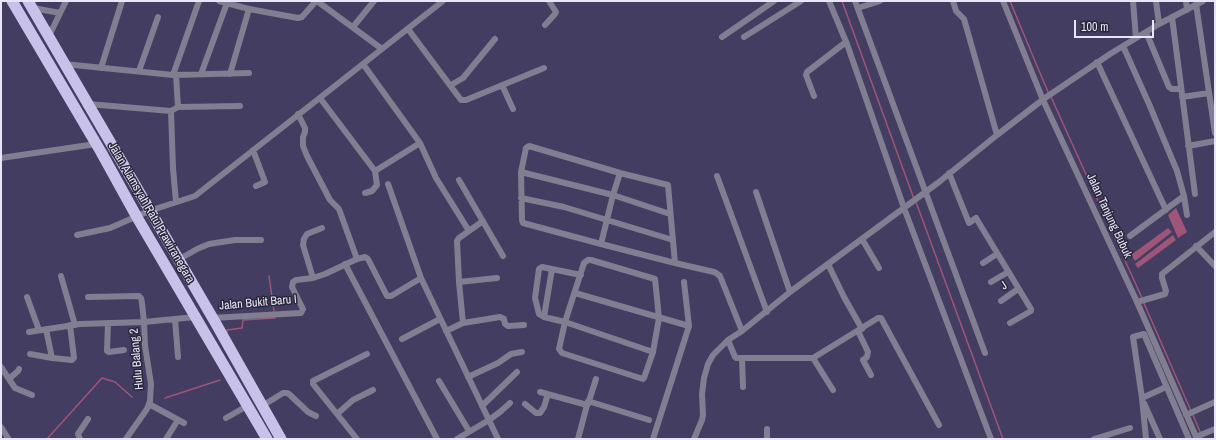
<!DOCTYPE html>
<html>
<head>
<meta charset="utf-8">
<style>
  body { margin:0 }
  #map { position:relative; width:1216px; height:440px; overflow:hidden; background:#443d62; font-family:"Archivo Narrow",sans-serif }
  canvas { display:block }
  .frame { position:absolute; inset:0; border:2px solid #e8e5fc; pointer-events:none }
  .scale { position:absolute; left:1074px; top:20px; width:80px; height:18px; box-sizing:border-box; border:2px solid #e8e5fc; border-top:0; padding-left:5px; font-size:12px; line-height:14px; white-space:nowrap; color:#e8e5fc; -webkit-text-stroke:3px #2a2738; paint-order:stroke }
</style>
</head>
<body>
<div id="map">
<canvas width="1216" height="440"></canvas>
<div class="frame"></div>
<div class="scale">100 m</div>
</div>
<script>
const context = document.querySelector('canvas').getContext('2d');
context.lineJoin = 'round';
function fillPath(path, color) { context.fillStyle = color; context.fill(path, 'evenodd'); }
const shape = rows => new Path2D(rows.map(r => 'M' + r).join(''));
function stroke(path, color, width, dash) { context.strokeStyle = color; context.lineWidth = width; context.lineCap = dash ? 'butt' : 'round'; context.setLineDash(dash || []); context.stroke(path); }
function drawText(font, color, halo, rows, align = 'center') {
  context.font = font + ' "Archivo Narrow",sans-serif'; context.lineWidth = 3; context.setLineDash([]); context.textBaseline = 'middle'; context.strokeStyle = halo; context.fillStyle = color; for (const [text, x, y, turn = 0] of rows) {
    context.save(); context.translate(x, y); context.rotate((+turn || 0) * Math.PI / 180); context.textAlign = isNaN(turn) ? turn : align; if (halo) context.strokeText(text, 0, 0); context.fillText(text, 0, 0); context.restore();
  }
}
const water = shape([
  [1176,208,1187,232,1178,238,1168,215],
  [1168,228,1172,232,1135,261,1131,255],
  [1173,235,1176,240,1138,268,1135,264]
]);
const stream = shape([
  [842,1,914,199],
  [1010,1,1037,66,1049,94],
  [1051,97,1142,298],
  [916,202,1003,439],
  [269,276,274,311],
  [1143,301,1191,411],
  [227,332,227,330,242,328,243,320,275,318],
  [165,398,220,380],
  [1193,415,1201,434],
  [47,439,102,378,115,382,132,397]
]);
const minor = shape([
  [219,1,249,9,298,18,302,17,316,1],
  [317,1,382,49],
  [829,1,847,44,904,208,991,439],
  [855,1,985,353],
  [953,1,956,11,964,19,997,135],
  [1003,1,1043,100,1137,302,1197,439],
  [1133,1,1136,38],
  [1156,1,1159,24],
  [1186,1,1187,10],
  [1196,4,1215,133],
  [33,8,60,13],
  [858,8,880,1],
  [1172,17,1195,194],
  [545,25,555,14,556,12,549,1],
  [353,27,374,1],
  [408,29,461,100,466,100,544,68],
  [1146,32,1169,87,1172,89,1181,89],
  [722,37,774,1],
  [744,37,801,1],
  [48,38,66,1],
  [1123,46,1149,104,1177,171,1184,196,1187,215],
  [1097,62,1166,210],
  [64,64,173,75,249,73],
  [363,64,420,143,436,178,469,231],
  [101,68,122,1],
  [139,71,158,17],
  [201,74,227,3],
  [230,74,249,9],
  [173,75,199,1],
  [451,85,463,78,495,39],
  [502,85,513,109],
  [814,96,806,75,807,72,846,42],
  [1182,97,1209,93],
  [320,98,375,171,420,143],
  [88,104,171,111],
  [178,107,240,106],
  [298,114,305,128,305,132,303,137,303,146,307,156,330,200,339,209,357,259,365,257,368,259,387,296,391,296,421,278,498,439],
  [1188,146,1215,141],
  [253,150,265,182,256,186],
  [1,158,96,144],
  [521,172,613,195,670,214],
  [949,173,969,223,976,218,1031,309,1031,311,1010,323],
  [717,176,767,312],
  [459,180,503,256],
  [388,184,421,278],
  [756,192,790,292],
  [365,193,372,191,377,185,375,171],
  [521,198,564,207,673,240],
  [176,202,173,168,171,111,178,107,176,75],
  [77,235,110,228,149,211,186,199,195,196,443,1],
  [1130,236,1184,196],
  [862,239,879,268],
  [601,244,613,195,620,173],
  [1196,246,1215,266],
  [178,260,197,249,209,244,235,240,261,240],
  [588,260,591,260,655,279,659,318,653,352,644,378,643,379,562,353,559,349,565,322,584,263,588,260],
  [675,263,668,185,620,173,529,146,526,148,521,172,522,220,523,223,601,244,675,263,714,272,716,273,720,276,742,331],
  [983,263,997,254],
  [345,264,437,439],
  [828,264,844,297,862,329],
  [581,275,542,267,539,269,535,298,539,314,544,317,565,322,653,352],
  [61,276,75,325],
  [313,278,303,245,304,239,307,234,322,228],
  [459,282,497,278],
  [991,282,1008,272],
  [575,293,689,326],
  [27,297,39,330],
  [1001,301,1018,289],
  [1137,302,1165,294,1166,291,1162,278,1162,274,1215,232],
  [544,317,552,269],
  [212,318,301,313,303,309,292,287,293,282,296,280,313,278,325,274,357,259],
  [175,319,178,357],
  [108,323,107,351,109,352,124,350],
  [463,323,500,317,504,319,505,324,508,326,524,325],
  [46,329,52,358,72,360,74,358,70,325],
  [446,331,463,323,459,282,457,241,459,238,483,221],
  [858,331,868,352,867,357,863,360,871,375],
  [29,332,80,324,144,322,142,303,141,298,139,296,88,297],
  [402,339,440,319],
  [728,340,735,357,736,358,813,358,878,318,881,318,939,425],
  [30,354,52,358],
  [742,358,743,387],
  [813,358,833,390],
  [1,367,15,388,32,395],
  [468,377,498,363,511,354,522,352],
  [9,379,18,371,19,369],
  [439,381,469,431],
  [540,392,587,405,578,439],
  [1142,398,1166,387],
  [588,401,649,420],
  [1144,403,1160,439],
  [149,404,184,423],
  [525,404,536,413,540,413,544,407,548,394],
  [588,404,596,379],
  [262,406,283,393,287,393,289,394,308,412,316,416],
  [482,406,517,372],
  [337,414,313,384,313,381,367,354],
  [1186,415,1215,402],
  [226,418,247,406],
  [1,427,8,438],
  [1196,437,1215,429],
  [80,439,78,434,88,419],
  [126,439,147,409,150,401,151,384,145,346,144,322,195,317],
  [166,439,178,420],
  [357,439,337,414,353,400,373,390],
  [457,439,489,420,500,412,510,403],
  [653,439,689,326,684,282],
  [694,439,702,420,703,415,702,394,704,378,708,364,713,355,728,340,742,331,790,292,939,182,997,135,1045,98,1110,54,1159,24,1203,1],
  [767,439,767,429],
  [1094,439,1130,428],
  [1146,439,1142,398,1133,337,1144,334,1189,439]
]);
const trunk = shape([
  [12,1,101,152,138,219,267,439],
  [28,1,215,322,281,439]
]);
const streetNames = [
  ["Jalan Alamsyah Ratu Prawiranegara",151,213,60],
  ["Jalan Tanjung Bubuk",1109,216,65],
  ["J",1004,286,-34],
  ["Jalan Bukit Baru I",258,303,-5],
  ["Hulu Balang 2",137,359,-95]
];
fillPath(water, '#9f5577');
stroke(stream, '#9f5577', 1.5);
stroke(minor, '#817e91', 6);
stroke(trunk, '#c8c2eb', 11);
drawText('12px', '#e8e5fc', '#2a2738', streetNames);
</script>
</body>
</html>
